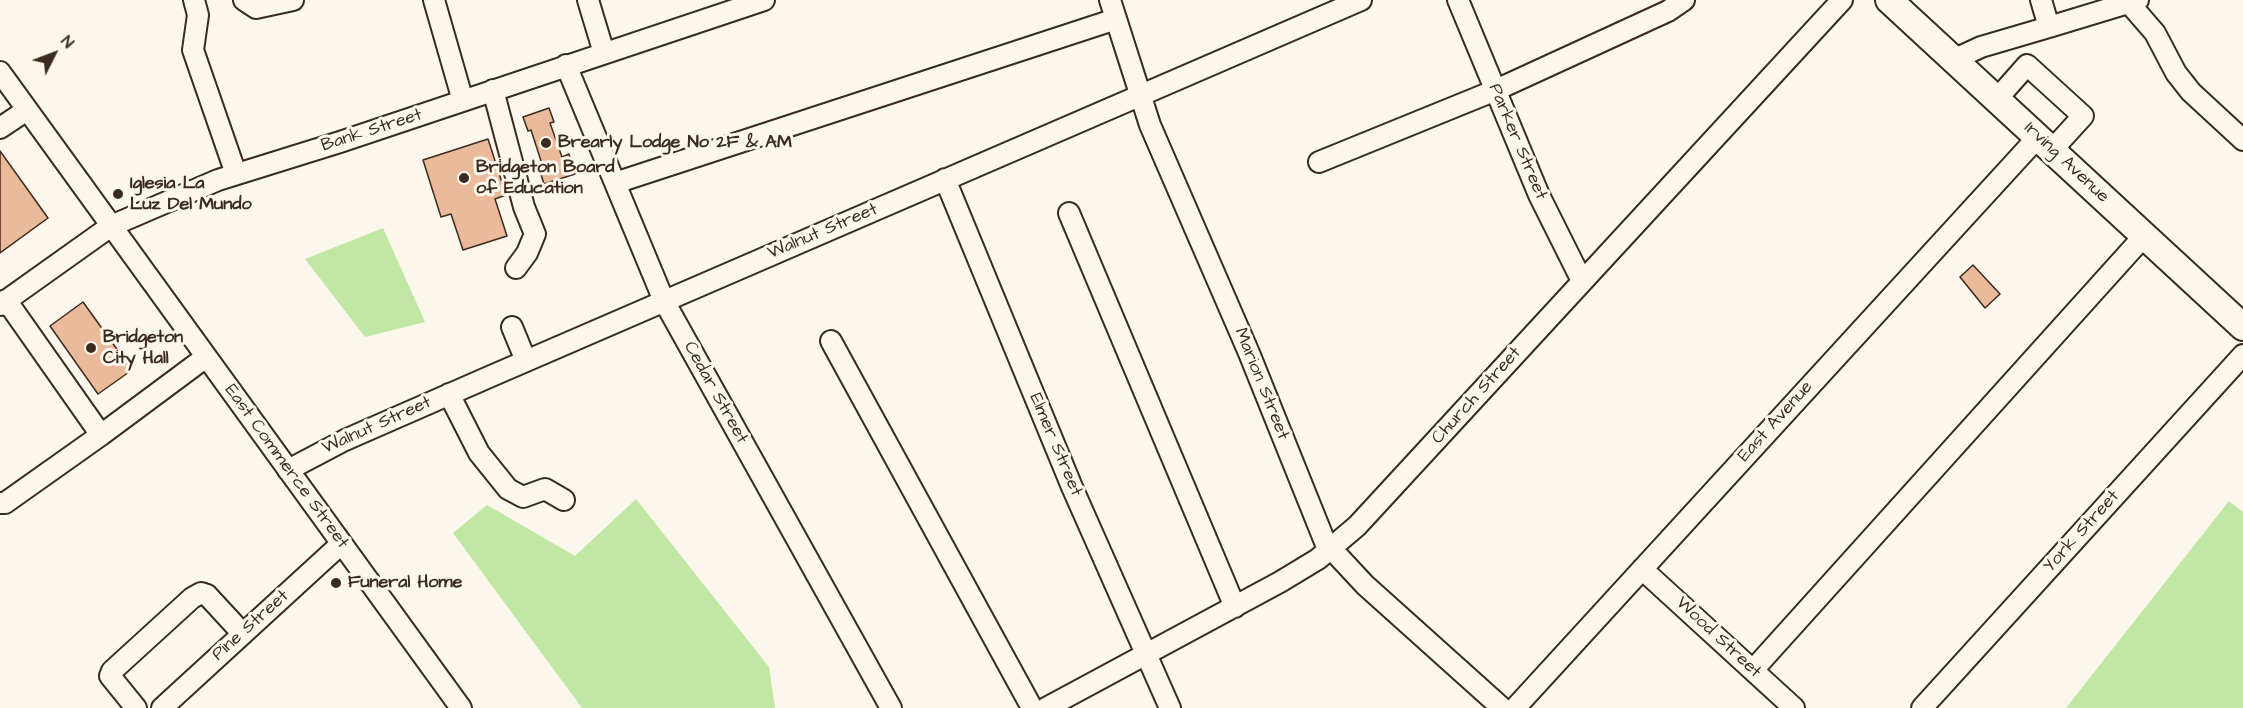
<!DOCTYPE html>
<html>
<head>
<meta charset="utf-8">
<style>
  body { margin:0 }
  #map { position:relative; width:2243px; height:708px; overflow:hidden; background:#fbf7ec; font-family:"Architects Daughter",sans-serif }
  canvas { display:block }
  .north { position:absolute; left:24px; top:24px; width:60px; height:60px; -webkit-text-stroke:4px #fbf7ec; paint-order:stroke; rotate:48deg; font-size:16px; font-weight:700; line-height:24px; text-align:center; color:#3b2a1e }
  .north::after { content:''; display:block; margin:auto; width:21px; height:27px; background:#3b2a1e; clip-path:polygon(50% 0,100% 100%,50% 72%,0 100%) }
</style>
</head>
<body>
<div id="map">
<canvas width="2243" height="708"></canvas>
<div class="north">N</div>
</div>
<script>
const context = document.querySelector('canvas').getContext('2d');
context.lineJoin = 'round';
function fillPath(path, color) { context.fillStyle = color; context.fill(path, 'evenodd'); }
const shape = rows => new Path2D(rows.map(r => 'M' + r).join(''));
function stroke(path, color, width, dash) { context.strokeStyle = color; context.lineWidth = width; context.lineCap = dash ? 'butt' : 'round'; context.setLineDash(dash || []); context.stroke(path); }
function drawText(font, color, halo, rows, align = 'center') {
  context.font = font + ' "Architects Daughter",sans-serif'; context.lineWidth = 6; context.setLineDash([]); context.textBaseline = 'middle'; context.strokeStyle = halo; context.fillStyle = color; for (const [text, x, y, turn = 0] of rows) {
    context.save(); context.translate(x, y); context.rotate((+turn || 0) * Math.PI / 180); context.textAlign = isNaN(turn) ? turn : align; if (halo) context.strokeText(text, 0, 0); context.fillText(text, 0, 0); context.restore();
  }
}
const green = shape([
  [383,228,425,322,365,337,305,259],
  [636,499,769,667,775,708,582,708,453,533,487,505,575,556],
  [2229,501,2243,512,2243,708,2066,708]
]);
const building = shape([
  [549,108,554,122,550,123,562,157,569,154,575,174,544,184,538,165,542,164,531,130,528,131,523,117,549,108],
  [488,139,506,195,495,199,507,236,463,250,451,214,441,217,423,160,488,139],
  [0,151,48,218,0,253,0,151],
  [1973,265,2000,294,1985,308,1960,277,1973,265],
  [83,302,132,370,98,394,50,326,83,302]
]);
const minor = shape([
  [194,0,198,15,193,50,236,174],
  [244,0,256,8,293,0],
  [434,0,463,101],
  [588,0,604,53],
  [1110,0,1150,125,1249,353,1325,542,1365,585,1502,708],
  [1458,0,1539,195,1582,281],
  [2041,0,2049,27,2138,0],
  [2129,3,2155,33,2176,73,2191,92,2243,140],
  [1953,60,1981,47,2049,27],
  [566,65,664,301,891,708],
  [0,72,461,708],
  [493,90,524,207,535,234,527,253,516,268],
  [1997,99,2027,65,2083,116,2052,150],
  [0,128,27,110],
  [1319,162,1496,90,1668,11,1684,0],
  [945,179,1072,487,1170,708],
  [615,183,1116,19],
  [1069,213,1235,607],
  [0,305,111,226,218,180,340,142,764,0],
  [512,327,526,361],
  [831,341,1032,708],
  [449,394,479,453,508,489,523,497,545,489,564,500],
  [101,435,206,357],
  [288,470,345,440,489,377,1361,0],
  [0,503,5,503,101,435,6,300],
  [1642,569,1794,708],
  [1753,670,2144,236],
  [136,708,110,676,112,671,192,598,201,593,207,595,243,634],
  [162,708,341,544],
  [1046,708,1280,582,1318,559,1357,526,1842,0],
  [1515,708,2038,137],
  [1922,708,2243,355]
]);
const major = shape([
  [1889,0,2243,327]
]);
const markers = [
  [546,143,6,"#3b2a1e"],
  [464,178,6,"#3b2a1e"],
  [118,194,6,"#3b2a1e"],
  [91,348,6,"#3b2a1e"],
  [336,583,6,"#3b2a1e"]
];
const streetNames = [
  ["Bank Street",372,131,-18],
  ["Parker Street",1517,142,67],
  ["Irving Avenue",2066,163,43],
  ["Walnut Street",823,232,-23],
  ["Marion Street",1261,384,68],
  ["Cedar Street",715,393,61],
  ["Church Street",1477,396,-48],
  ["East Avenue",1776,422,-48],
  ["Walnut Street",377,426,-24],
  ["Elmer Street",1055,445,67],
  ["East Commerce Street",286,467,54],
  ["York Street",2082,532,-48],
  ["Pine Street",251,626,-42],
  ["Wood Street",1718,638,43]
];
const poiNames = [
  ["Brearly Lodge No 2F & AM",558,143],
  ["Bridgeton Board",476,168],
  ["of Education",476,189],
  ["Iglesia La",130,184],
  ["Luz Del Mundo",130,205],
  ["Bridgeton",103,338],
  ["City Hall",103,359],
  ["Funeral Home",348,583]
];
fillPath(green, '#c0e7a3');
fillPath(building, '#eaba9a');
stroke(building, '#3b2a1e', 1.5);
stroke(minor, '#3b2a1e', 24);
stroke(major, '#3b2a1e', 30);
stroke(minor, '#fbf7ec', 20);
stroke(major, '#fbf7ec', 26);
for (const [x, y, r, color] of markers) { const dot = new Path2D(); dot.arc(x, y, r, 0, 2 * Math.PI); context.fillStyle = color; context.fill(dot); stroke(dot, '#fbf7ec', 2); }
drawText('18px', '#3b2a1e', '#fbf7ec', streetNames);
drawText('bold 18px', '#3b2a1e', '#fbf7ec', poiNames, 'left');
</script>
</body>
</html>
